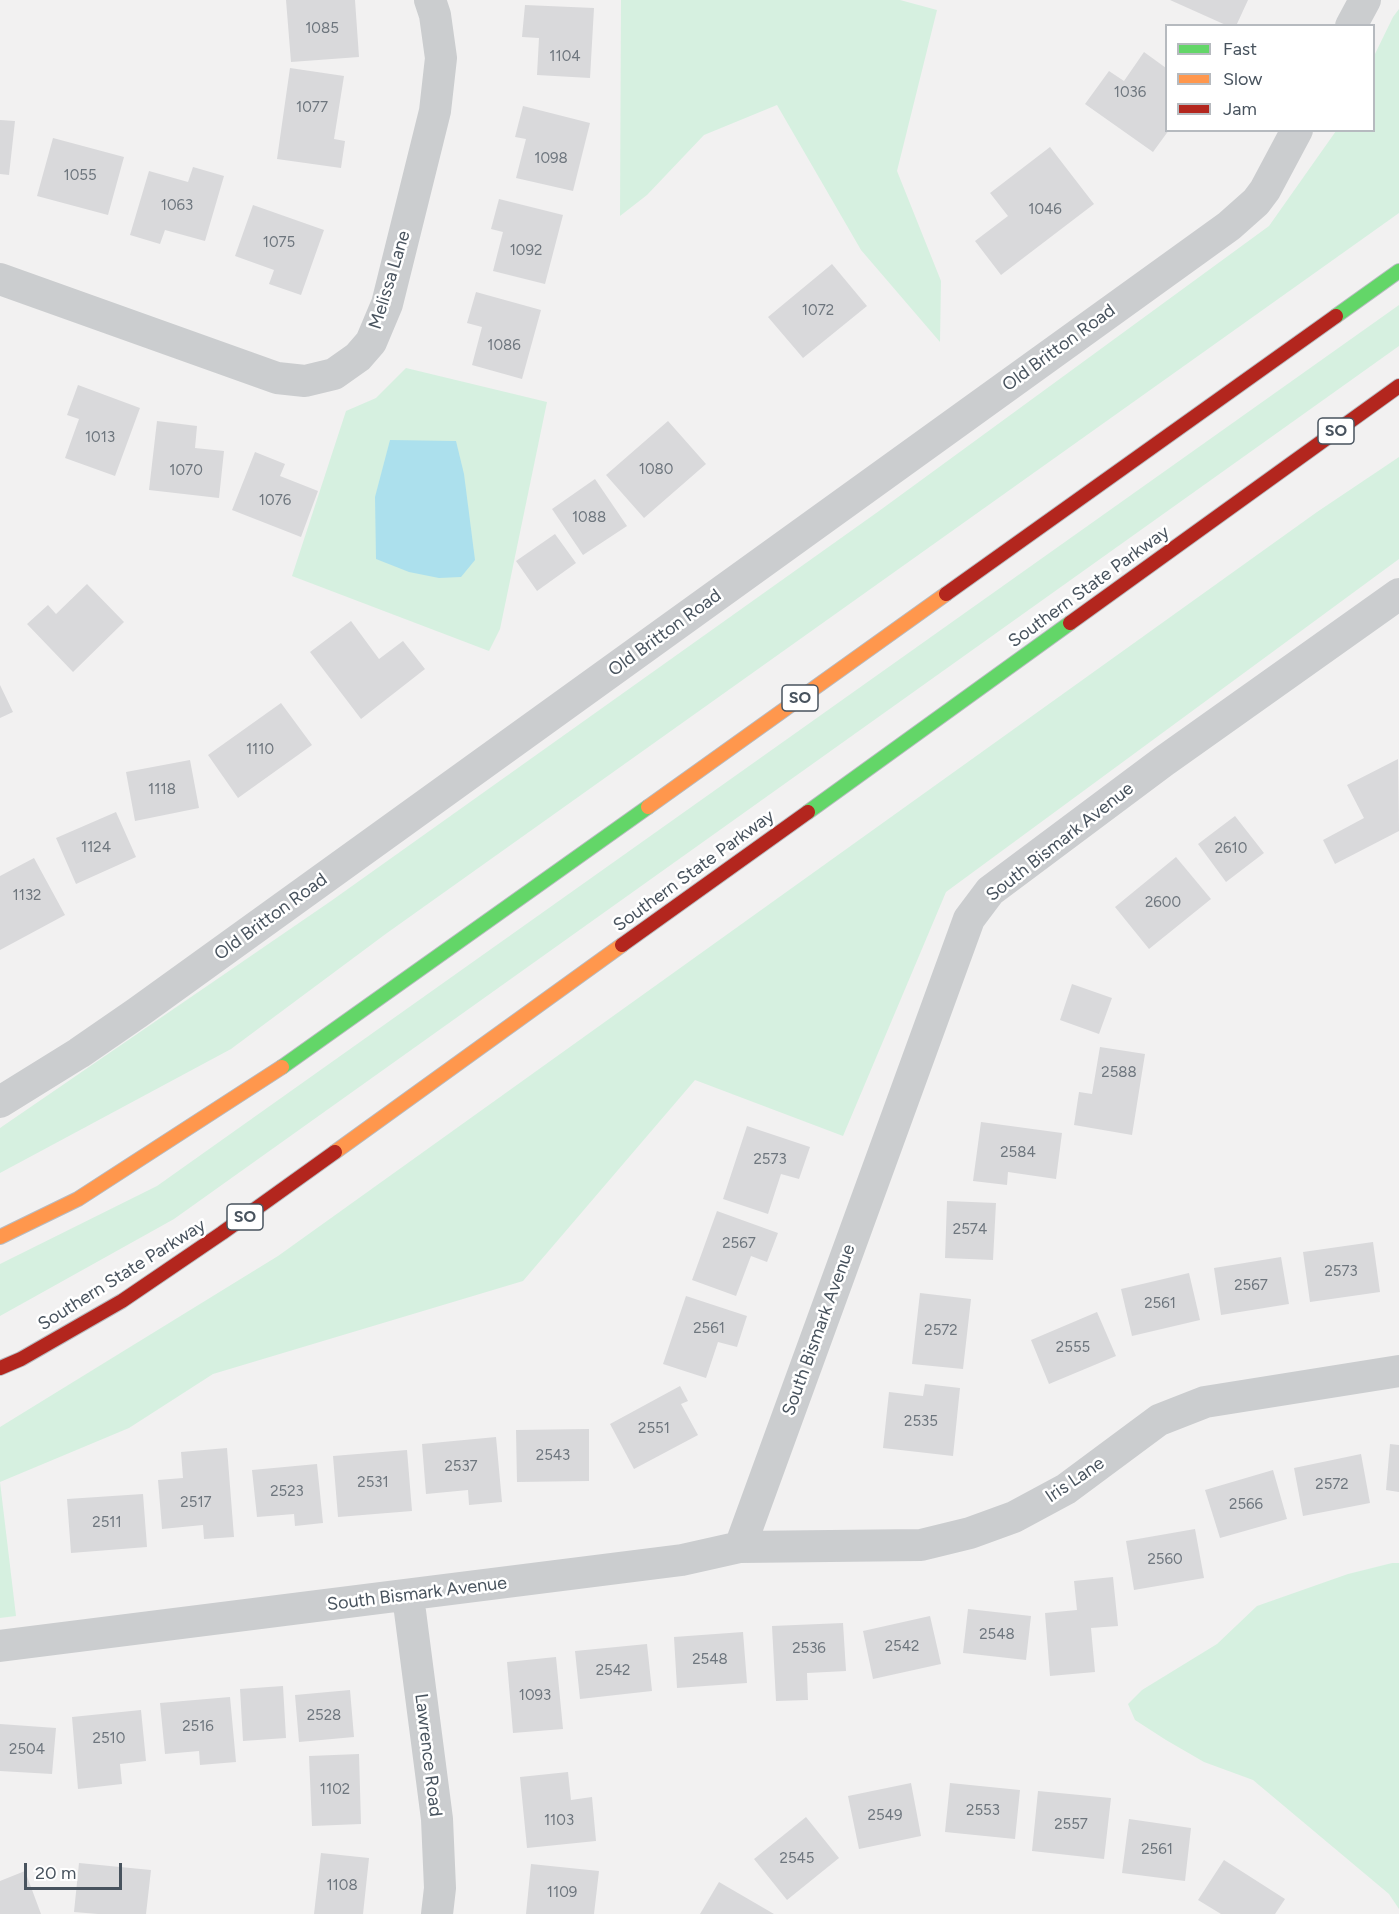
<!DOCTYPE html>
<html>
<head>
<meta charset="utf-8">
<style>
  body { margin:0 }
  #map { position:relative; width:1399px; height:1914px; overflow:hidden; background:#f2f1f1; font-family:Figtree,sans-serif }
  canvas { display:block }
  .legend { position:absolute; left:1165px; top:24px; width:210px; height:108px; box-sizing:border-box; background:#fff; border:2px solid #b6babf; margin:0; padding:8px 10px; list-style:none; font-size:18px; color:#48535e }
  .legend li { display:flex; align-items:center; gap:12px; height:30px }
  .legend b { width:30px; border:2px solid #b6babf }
  .scale { position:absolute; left:24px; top:1863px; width:98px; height:27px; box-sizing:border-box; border:3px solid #48535e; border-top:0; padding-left:8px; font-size:18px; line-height:21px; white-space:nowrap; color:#48535e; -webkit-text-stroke:4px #fff; paint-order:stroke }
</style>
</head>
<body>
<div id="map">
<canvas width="1399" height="1914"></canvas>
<ul class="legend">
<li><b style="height:8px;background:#63d668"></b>Fast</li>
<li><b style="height:8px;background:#ff974d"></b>Slow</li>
<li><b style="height:8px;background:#b3261e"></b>Jam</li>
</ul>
<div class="scale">20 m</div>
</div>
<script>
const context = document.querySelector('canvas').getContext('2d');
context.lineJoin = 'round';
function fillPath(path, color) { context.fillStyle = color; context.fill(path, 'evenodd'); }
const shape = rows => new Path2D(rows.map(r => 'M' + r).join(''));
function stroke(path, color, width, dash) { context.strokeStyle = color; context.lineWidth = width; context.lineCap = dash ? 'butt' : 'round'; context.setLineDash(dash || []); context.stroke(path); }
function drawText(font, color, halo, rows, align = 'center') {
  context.font = font + ' Figtree,sans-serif'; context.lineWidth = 5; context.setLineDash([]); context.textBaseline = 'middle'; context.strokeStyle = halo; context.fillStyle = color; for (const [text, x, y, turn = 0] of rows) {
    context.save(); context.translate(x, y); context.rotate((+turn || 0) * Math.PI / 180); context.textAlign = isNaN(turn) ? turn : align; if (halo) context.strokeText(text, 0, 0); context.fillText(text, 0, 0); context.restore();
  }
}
const green = shape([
  [621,0,900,0,937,10,897,171,941,281,940,342,861,250,777,105,704,135,647,195,620,216],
  [1399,9,1399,213,387,933,231,1049,0,1173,0,1128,331,901,879,511,1269,226,1336,131,1374,130,1374,56,1393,17],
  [1399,305,1399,346,174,1219,0,1316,0,1264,157,1186],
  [406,368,547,402,500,629,489,651,292,576,346,411,376,398],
  [1399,457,1399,559,946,892,843,1136,695,1080,523,1281,213,1374,129,1428,0,1482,16,1616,0,1618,0,1427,278,1256,1317,512],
  [1392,1563,1399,1563,1399,1909,1389,1894,1253,1780,1204,1762,1166,1740,1135,1720,1128,1704,1142,1690,1217,1644,1257,1606,1348,1574]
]);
const water = shape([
  [390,440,456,441,464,474,475,560,461,577,439,578,409,572,376,559,375,497]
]);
const building = shape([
  [286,0,355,0,359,57,291,62],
  [1170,0,1248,0,1236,26,1228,26],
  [525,5,594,8,590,78,537,75,539,38,522,37],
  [1144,52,1166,68,1166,130,1169,130,1153,152,1085,104,1109,71,1124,81],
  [290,68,344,76,334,139,345,141,341,168,277,159],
  [523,106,590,123,573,191,516,178,526,139,515,137],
  [0,120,15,121,9,175,0,174],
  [53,138,124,157,108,215,37,196],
  [1050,147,1094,204,1001,275,975,241,1008,216,990,193],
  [193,167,224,176,205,241,165,230,160,244,130,235,149,171,188,182],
  [499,199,563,215,545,284,493,271,503,232,491,229],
  [253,205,324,230,301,295,269,284,274,270,235,256],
  [832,264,867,306,803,358,768,317],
  [476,292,541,310,522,379,472,365,482,327,467,323],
  [78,385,140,408,115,476,65,458,79,419,67,415],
  [157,421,197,426,195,448,224,451,219,498,149,490],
  [668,421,706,464,644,518,606,475],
  [255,452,285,464,280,476,318,491,301,537,232,510],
  [595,479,627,526,583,555,552,509],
  [555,534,576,563,537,591,516,561],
  [87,584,124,622,73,672,27,624,48,605,56,614],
  [351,621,379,659,403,641,425,669,361,719,310,652],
  [0,685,13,712,0,718],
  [281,703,312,745,238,798,208,755],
  [1398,759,1399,831,1335,864,1323,840,1364,818,1347,785],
  [190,760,199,808,135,821,126,772],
  [116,812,136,857,76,884,56,838],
  [1235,816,1264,853,1226,882,1198,844],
  [1176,857,1211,899,1149,949,1115,907],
  [34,858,65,915,0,950,0,876],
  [1072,984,1112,998,1099,1034,1060,1020],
  [1100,1047,1145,1054,1132,1135,1074,1125,1079,1092,1092,1094],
  [981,1122,1062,1133,1056,1179,1008,1172,1007,1185,973,1181],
  [747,1126,810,1147,799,1179,781,1174,768,1214,723,1199],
  [947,1201,996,1203,993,1260,945,1258],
  [717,1211,778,1233,767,1262,751,1256,736,1296,692,1280],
  [1373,1242,1380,1292,1310,1302,1303,1252],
  [1281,1257,1289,1304,1221,1315,1214,1268],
  [1189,1273,1200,1320,1132,1336,1121,1289],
  [920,1293,971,1299,963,1369,912,1364],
  [686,1296,747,1316,737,1347,718,1342,706,1378,663,1364],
  [1097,1312,1116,1356,1049,1384,1031,1340],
  [925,1384,960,1388,953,1456,883,1448,889,1392,923,1396],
  [680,1386,688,1401,681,1404,698,1435,634,1469,610,1424],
  [589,1429,589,1481,517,1482,516,1430],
  [496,1437,502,1502,469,1505,468,1490,426,1494,422,1444],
  [1390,1444,1399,1445,1399,1492,1386,1490],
  [227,1448,234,1537,204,1539,203,1525,162,1529,158,1480,183,1478,181,1452],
  [407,1450,412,1511,338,1517,333,1456],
  [1361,1454,1370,1503,1303,1516,1294,1468],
  [317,1464,323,1523,295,1526,294,1514,257,1517,252,1470],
  [1273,1470,1287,1519,1220,1538,1205,1490],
  [143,1494,147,1547,71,1553,67,1499],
  [1195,1529,1204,1578,1134,1590,1126,1541],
  [1113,1577,1118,1626,1091,1628,1095,1672,1050,1676,1045,1613,1077,1610,1074,1581],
  [968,1609,1031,1616,1026,1660,963,1653],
  [930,1616,941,1664,873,1679,863,1631],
  [843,1623,846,1671,807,1673,808,1700,776,1701,772,1626],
  [743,1632,747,1683,677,1688,674,1637],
  [647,1644,652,1691,580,1699,575,1651],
  [556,1657,563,1729,513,1733,507,1662],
  [283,1686,286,1738,243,1741,240,1689],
  [350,1690,354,1737,299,1742,295,1695],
  [230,1697,236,1762,200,1765,199,1751,165,1754,160,1703],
  [141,1710,146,1761,120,1764,122,1784,78,1789,72,1717],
  [0,1724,56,1728,52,1774,0,1771],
  [359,1754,361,1824,312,1826,309,1756],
  [568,1772,571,1800,592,1797,596,1841,527,1848,520,1777],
  [911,1783,921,1836,859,1849,848,1796],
  [950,1783,1020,1790,1015,1839,945,1832],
  [1038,1791,1111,1798,1104,1859,1032,1851],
  [806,1817,839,1858,787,1900,754,1859],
  [1129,1819,1191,1828,1185,1881,1122,1873],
  [321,1853,369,1858,363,1914,314,1914],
  [1224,1860,1285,1899,1275,1914,1221,1914,1198,1900],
  [79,1863,151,1870,146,1914,98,1914,74,1912],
  [531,1864,599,1871,594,1914,526,1914],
  [25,1871,41,1914,0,1914,0,1881],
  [719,1882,774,1914,700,1914]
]);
const street = shape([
  [1351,26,1365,0],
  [0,279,277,378,305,381,334,374,358,357,371,342,387,304,435,111,441,58,435,15,430,0],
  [0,1102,79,1053,137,1013,1229,226,1256,202,1265,190,1297,130],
  [740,1547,921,1545,970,1533,1014,1517,1066,1489,1159,1420,1205,1402,1399,1371],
  [408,1596,437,1819,440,1888,437,1914],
  [0,1646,682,1560,740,1547,969,919,990,891,1164,761,1399,594]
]);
const fast = shape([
  [1336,316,1399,271],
  [808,812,1070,623],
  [282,1067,648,807]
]);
const slow = shape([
  [648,807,946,594],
  [335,1152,622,945],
  [0,1237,78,1199,282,1067]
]);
const jam = shape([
  [946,594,1336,316],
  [1070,623,1399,386],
  [622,945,808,812],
  [0,1368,21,1359,122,1301,222,1233,335,1152]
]);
const numberNames = [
  ["1085",322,29],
  ["1104",565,57],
  ["1036",1130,93],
  ["1077",312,108],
  ["1098",551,159],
  ["1055",80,176],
  ["1063",177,206],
  ["1046",1045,210],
  ["1075",279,243],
  ["1092",526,251],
  ["1072",818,311],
  ["1086",504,346],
  ["1013",100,438],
  ["1080",656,470],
  ["1070",186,471],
  ["1076",275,501],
  ["1088",589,518],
  ["1110",260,750],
  ["1118",162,790],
  ["1124",96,848],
  ["2610",1231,849],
  ["1132",27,896],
  ["2600",1163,903],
  ["2588",1119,1073],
  ["2584",1018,1153],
  ["2573",770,1160],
  ["2574",970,1230],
  ["2567",739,1244],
  ["2573",1341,1272],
  ["2567",1251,1286],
  ["2561",1160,1304],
  ["2561",709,1329],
  ["2572",941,1331],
  ["2555",1073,1348],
  ["2535",921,1422],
  ["2551",654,1429],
  ["2543",553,1456],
  ["2537",461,1467],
  ["2531",373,1483],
  ["2572",1332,1485],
  ["2523",287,1492],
  ["2517",196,1503],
  ["2566",1246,1505],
  ["2511",107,1523],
  ["2560",1165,1560],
  ["2548",997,1635],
  ["2542",902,1647],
  ["2536",809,1649],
  ["2548",710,1660],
  ["2542",613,1671],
  ["1093",535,1696],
  ["2528",324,1716],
  ["2516",198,1727],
  ["2510",109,1739],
  ["2504",27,1750],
  ["1102",335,1790],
  ["2553",983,1811],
  ["2549",885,1816],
  ["1103",559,1821],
  ["2557",1071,1825],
  ["2561",1157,1850],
  ["2545",797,1859],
  ["1108",342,1886],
  ["1109",562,1893]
];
const shields = [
  [1336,431,36],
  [800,698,36],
  [245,1217,36]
];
const shieldNames = [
  ["SO",1336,431],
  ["SO",800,698],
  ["SO",245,1217]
];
const streetNames = [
  ["Melissa Lane",390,280,-73],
  ["Old Britton Road",1059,348,-36],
  ["Southern State Parkway",1089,587,-36],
  ["Old Britton Road",665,633,-36],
  ["South Bismark Avenue",1060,842,-38],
  ["Southern State Parkway",694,871,-36],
  ["Old Britton Road",271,917,-36],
  ["Southern State Parkway",122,1275,-32],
  ["South Bismark Avenue",819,1330,-70],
  ["Iris Lane",1075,1480,-34],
  ["South Bismark Avenue",417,1594,-7],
  ["Lawrence Road",428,1755,83]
];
fillPath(green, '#d6f0e0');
fillPath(water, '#ace0ed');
fillPath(building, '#d9d9db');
stroke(fast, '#b7bbc0', 16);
stroke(slow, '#b7bbc0', 16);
stroke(jam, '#b7bbc0', 16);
stroke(street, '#cbcdcf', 32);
stroke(fast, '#63d668', 14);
stroke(slow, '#ff974d', 14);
stroke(jam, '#b3261e', 14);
drawText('15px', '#6e767e', null, numberNames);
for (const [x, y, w] of shields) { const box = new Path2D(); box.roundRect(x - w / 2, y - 13, w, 26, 4.5); context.fillStyle = '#fff'; context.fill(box); stroke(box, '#48535e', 1.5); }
drawText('bold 16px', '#48535e', null, shieldNames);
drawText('18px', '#48535e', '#fff', streetNames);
</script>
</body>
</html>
